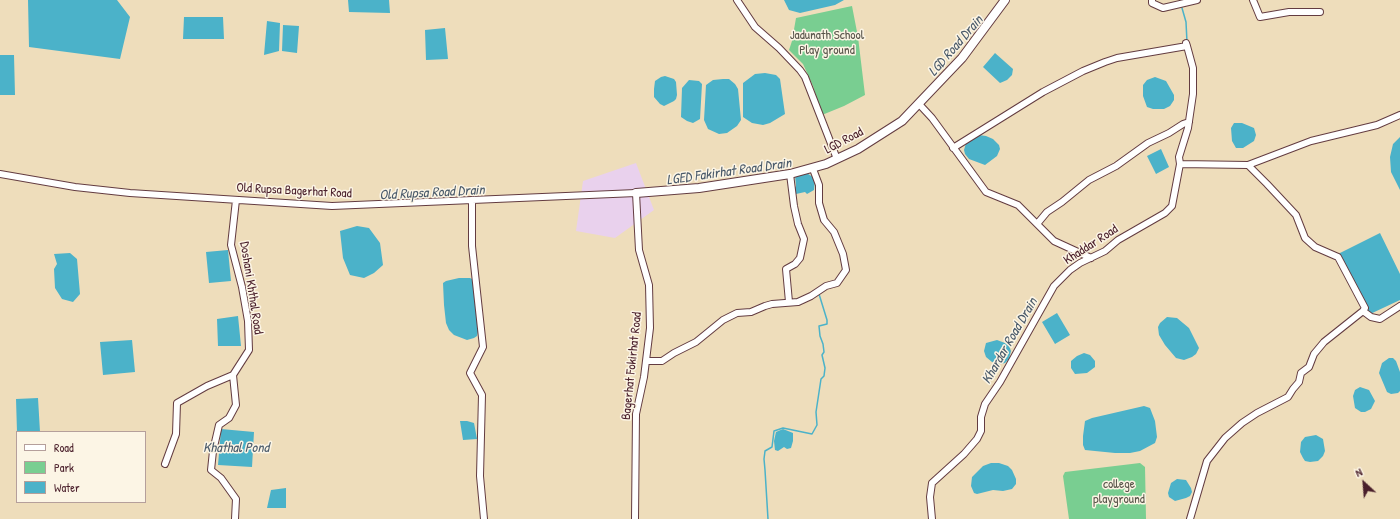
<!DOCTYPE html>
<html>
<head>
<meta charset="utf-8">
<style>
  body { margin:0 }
  #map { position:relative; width:1400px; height:519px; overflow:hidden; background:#edb; font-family:"Patrick Hand",sans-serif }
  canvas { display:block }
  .legend { position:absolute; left:16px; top:431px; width:130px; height:72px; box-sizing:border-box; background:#fcf5e5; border:1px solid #b59f9b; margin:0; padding:5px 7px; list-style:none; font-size:12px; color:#4a1f2b }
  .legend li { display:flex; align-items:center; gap:8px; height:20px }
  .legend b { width:20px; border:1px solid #b59f9b }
  .north { position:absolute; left:1344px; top:463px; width:40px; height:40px; -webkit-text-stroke:3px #fcf5e5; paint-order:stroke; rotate:334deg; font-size:11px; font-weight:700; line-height:16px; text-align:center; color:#4a1f2b }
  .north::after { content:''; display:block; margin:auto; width:14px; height:18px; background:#4a1f2b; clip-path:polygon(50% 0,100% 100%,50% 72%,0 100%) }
</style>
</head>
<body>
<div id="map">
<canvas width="1400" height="519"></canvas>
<ul class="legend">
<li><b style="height:5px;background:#fff"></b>Road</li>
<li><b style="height:11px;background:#79ce91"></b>Park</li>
<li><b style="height:11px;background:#4bb2c9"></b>Water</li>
</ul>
<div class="north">N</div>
</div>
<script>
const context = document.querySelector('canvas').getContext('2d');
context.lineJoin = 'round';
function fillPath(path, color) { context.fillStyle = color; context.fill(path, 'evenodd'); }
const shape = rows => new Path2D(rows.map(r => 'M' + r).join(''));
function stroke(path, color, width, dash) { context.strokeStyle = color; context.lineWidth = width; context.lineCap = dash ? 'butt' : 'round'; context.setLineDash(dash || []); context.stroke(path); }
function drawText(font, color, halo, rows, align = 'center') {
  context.font = font + ' "Patrick Hand",sans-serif'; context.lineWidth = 3; context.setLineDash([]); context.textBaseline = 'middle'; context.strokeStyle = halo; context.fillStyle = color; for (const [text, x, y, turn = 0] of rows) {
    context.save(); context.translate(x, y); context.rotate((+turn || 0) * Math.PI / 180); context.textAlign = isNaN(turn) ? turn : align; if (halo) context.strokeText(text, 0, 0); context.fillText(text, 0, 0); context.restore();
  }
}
const built = shape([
  [636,163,654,210,615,238,576,231,583,181]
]);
const green = shape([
  [852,6,858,37,865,95,844,106,822,115,813,86,803,64,789,50,792,41,796,18],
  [1140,463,1145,467,1146,519,1069,519,1063,476,1065,472]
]);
const water = shape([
  [28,0,117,0,130,17,120,59,29,47],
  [348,0,389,0,390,13,349,12],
  [784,0,844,0,835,5,800,13,789,10],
  [184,17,223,17,224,39,183,39],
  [267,21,280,23,279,51,264,55],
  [283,25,299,26,297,53,282,51],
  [445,28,448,59,426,60,425,30],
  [995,53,1013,69,1012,75,1007,80,1000,83,983,67],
  [0,55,14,55,15,95,0,95],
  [765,73,776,75,780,79,785,114,770,123,763,125,752,123,743,117,743,83,755,74],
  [665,76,674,79,676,82,677,95,676,99,674,101,664,106,660,104,654,97,654,89,655,81,661,77],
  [1155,77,1166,81,1174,95,1174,100,1170,106,1164,109,1153,109,1147,107,1143,96,1143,85,1147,80],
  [723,79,729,79,735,84,738,89,741,120,737,126,727,133,719,134,708,129,704,120,706,85,713,80],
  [689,80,699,81,702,84,700,119,693,123,687,121,681,117,682,88],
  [1234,123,1242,123,1254,128,1256,135,1254,141,1243,148,1236,148,1232,141,1231,128],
  [979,135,986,136,993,139,999,145,1000,149,997,156,985,165,969,159,965,154,964,150,966,143],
  [1400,137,1400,190,1391,172,1390,157,1393,144],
  [1161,149,1169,167,1156,174,1147,156],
  [805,172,813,177,815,180,814,190,807,194,805,192,796,194,793,191,796,186,795,175],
  [357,226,369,228,380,243,383,265,374,273,364,278,350,275,343,258,340,231],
  [1380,233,1400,274,1400,300,1368,315,1338,254],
  [228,250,231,281,209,283,206,252],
  [70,253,77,259,80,294,73,302,62,299,55,288,54,269,57,264,54,254],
  [459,278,470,278,474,280,479,327,477,336,474,338,467,340,454,335,449,330,446,323,444,305,443,283,446,281],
  [1057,313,1070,335,1055,344,1042,322],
  [238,316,241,346,218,346,217,319],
  [1167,317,1177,318,1189,328,1199,348,1196,354,1192,357,1184,360,1176,358,1165,345,1159,335,1158,327,1160,323],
  [132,340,135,372,103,375,100,342],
  [997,340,1005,343,1009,346,1011,351,1009,359,1005,363,1000,364,992,362,986,357,984,351,986,343],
  [1084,353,1090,355,1095,361,1095,367,1087,373,1075,374,1071,368,1071,361,1077,356],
  [1389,358,1393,358,1396,361,1400,372,1400,391,1398,393,1391,394,1387,392,1379,373,1382,363],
  [1360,387,1369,390,1375,401,1371,409,1365,412,1361,412,1355,408,1353,396,1355,390],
  [38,398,40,432,17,432,16,399],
  [1144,406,1150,408,1155,421,1157,437,1155,443,1140,451,1130,453,1115,453,1085,450,1083,445,1083,436,1085,421,1092,418],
  [460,421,467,421,474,423,477,439,463,440],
  [221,429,254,432,252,467,218,465],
  [783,429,793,433,793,441,791,448,787,449,784,447,778,451,775,450,774,441,776,432],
  [1316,435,1323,439,1325,451,1323,456,1318,461,1310,462,1305,461,1303,458,1300,452,1301,442,1305,437],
  [991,463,999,463,1008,466,1012,470,1016,479,1016,484,1012,489,1003,491,993,490,977,494,974,493,971,486,972,477,983,466],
  [1177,479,1186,480,1191,488,1192,492,1190,496,1186,498,1175,501,1169,497,1168,493,1171,483],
  [286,488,286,508,267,508,271,490]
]);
const stream = shape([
  [1182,8,1186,22,1187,42],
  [638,508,638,519],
  [768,519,765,470,764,459,765,451,772,447,774,431,783,428,812,434,817,425,816,412,821,379,824,376,825,368,822,355,824,352,823,344,820,336,819,326,827,324,827,320,819,294]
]);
const minor = shape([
  [737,0,755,27,779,48,800,70,805,77,837,159],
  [1152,0,1152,3,1163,8,1197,0],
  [1253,0,1260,17,1289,12,1320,12],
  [919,104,932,118,986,192,1018,205,1054,241,1091,258],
  [953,148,1043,92,1083,71,1105,62,1117,58,1187,46,1186,43],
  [1180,164,1248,165,1267,184,1296,215,1305,238,1315,247,1338,257,1365,308,1363,311,1324,342,1314,354,1309,367,1301,373,1299,382,1293,389,1288,397,1257,413,1242,423,1225,438,1207,461,1190,519],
  [1248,165,1311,141,1377,125,1400,115],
  [0,174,75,187,130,193,332,206,636,193,639,250,649,285,650,328,644,377,636,414,635,519],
  [472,201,472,246,483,347,470,373,482,395,480,476,484,519],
  [1037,224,1047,212,1062,202,1089,180,1116,166,1148,143,1169,133,1183,124,1189,122],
  [789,302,786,269,795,264,800,258,804,239,798,224,794,206,790,174],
  [1363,311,1371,317,1380,319,1400,306],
  [646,361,662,361,674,353,696,342,723,320,737,313,751,312,765,306,772,304,798,302,811,296,826,286,837,283,846,270,843,254,834,232,824,220,819,203,819,185,813,169],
  [165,464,176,434,177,403,207,386,233,375],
  [235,519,236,499,221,478,211,470,213,451,219,425,229,418,236,405,233,375,249,350,248,321,242,287,231,245,236,200],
  [932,519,930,497,932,483,964,454,977,439,981,431,981,417,985,404,1000,382,1054,286,1070,270,1080,263,1105,251,1118,240,1165,213,1172,206,1180,164,1179,157,1188,128,1193,94,1193,68,1187,46]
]);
const major = shape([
  [636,193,699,188,790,174,826,164,858,149,902,121,962,58,1005,0]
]);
const parkNames = [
  ["Jadunath School",827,36],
  ["Play ground",827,51],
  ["college",1119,485],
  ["playground",1119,500]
];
const streetNames = [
  ["LGD Road",844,141,-28],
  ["Old Rupsa Bagerhat Road",294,191,3],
  ["Khaddar Road",1091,245,-33],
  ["Doshani Khthal Road",251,288,81],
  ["Bagerhat Fokirhat Road",632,366,-84]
];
const waterNames = [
  ["LGD Road Drain",956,46,-49],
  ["LGED Fakirhat Road Drain",729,172,-8],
  ["Old Rupsa Road Drain",432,193,-3],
  ["Khardar Road Drain",1010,341,-60],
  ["Khathal Pond",236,448]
];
fillPath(built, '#e9d1ed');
fillPath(green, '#79ce91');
fillPath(water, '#4bb2c9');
stroke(stream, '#4bb2c9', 1.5);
stroke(minor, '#633c41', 8);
stroke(major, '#633c41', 10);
stroke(minor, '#fff', 6);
stroke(major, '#fff', 8);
drawText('13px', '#58544a', '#fcf5e5', parkNames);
drawText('13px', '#4a1f2b', '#fcf5e5', streetNames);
drawText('italic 14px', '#4a5a6a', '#fcf5e5', waterNames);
</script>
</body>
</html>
